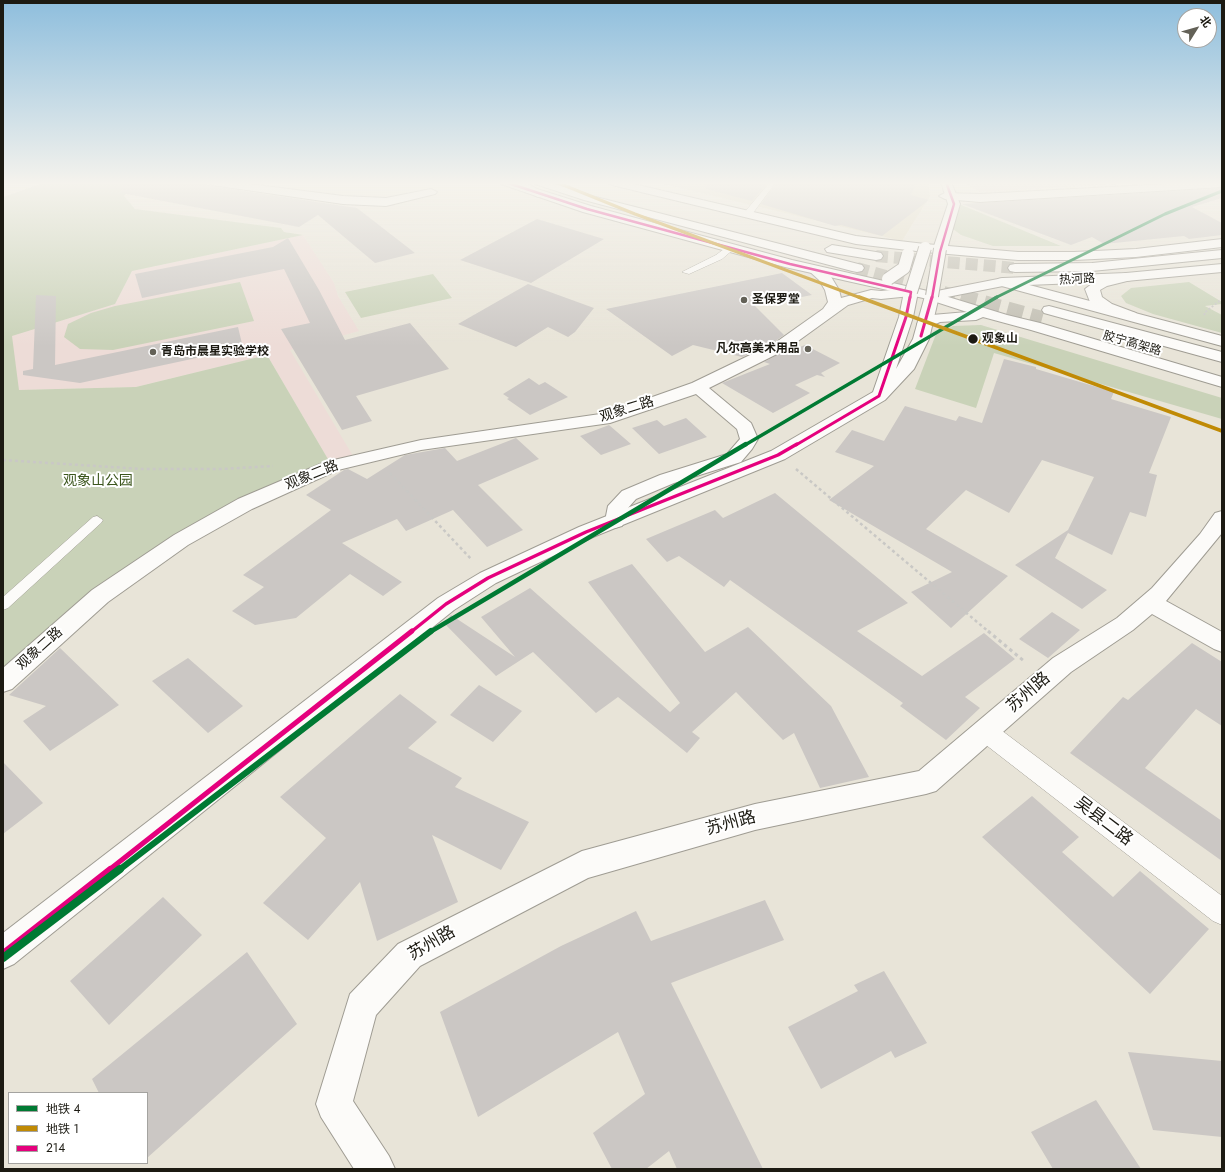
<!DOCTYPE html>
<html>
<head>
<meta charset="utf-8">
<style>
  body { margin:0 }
  #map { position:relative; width:1225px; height:1172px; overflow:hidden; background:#e8e4d8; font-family:Jost,"Noto Sans SC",sans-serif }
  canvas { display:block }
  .frame { position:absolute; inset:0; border:4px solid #1c1a12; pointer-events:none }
  .legend { position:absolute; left:8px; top:1092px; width:140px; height:72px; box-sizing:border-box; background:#fff; border:1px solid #a4a3a0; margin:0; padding:5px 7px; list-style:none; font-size:12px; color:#1c1a12 }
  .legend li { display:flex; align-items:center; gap:8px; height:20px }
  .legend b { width:20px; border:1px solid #a4a3a0 }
  .north { position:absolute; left:1177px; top:8px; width:40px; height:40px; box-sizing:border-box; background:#fff; border:1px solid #a4a3a0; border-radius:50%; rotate:53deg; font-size:11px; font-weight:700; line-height:16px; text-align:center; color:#1c1a12 }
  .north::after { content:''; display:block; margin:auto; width:14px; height:18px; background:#636157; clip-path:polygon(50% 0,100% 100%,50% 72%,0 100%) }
</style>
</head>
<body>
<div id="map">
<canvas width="1225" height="1172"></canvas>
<div class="frame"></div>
<ul class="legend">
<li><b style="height:5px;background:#007a33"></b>地铁 4</li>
<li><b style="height:5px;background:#c08a04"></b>地铁 1</li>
<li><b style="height:5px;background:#e5007d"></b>214</li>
</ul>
<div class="north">北</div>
</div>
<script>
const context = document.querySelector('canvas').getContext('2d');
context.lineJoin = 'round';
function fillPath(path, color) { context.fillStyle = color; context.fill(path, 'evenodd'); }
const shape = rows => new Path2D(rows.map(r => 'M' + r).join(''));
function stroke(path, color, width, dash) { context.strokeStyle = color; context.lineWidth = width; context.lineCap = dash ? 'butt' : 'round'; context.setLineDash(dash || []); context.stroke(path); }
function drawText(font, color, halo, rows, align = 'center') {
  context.font = font + ' Jost,"Noto Sans SC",sans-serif'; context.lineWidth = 4; context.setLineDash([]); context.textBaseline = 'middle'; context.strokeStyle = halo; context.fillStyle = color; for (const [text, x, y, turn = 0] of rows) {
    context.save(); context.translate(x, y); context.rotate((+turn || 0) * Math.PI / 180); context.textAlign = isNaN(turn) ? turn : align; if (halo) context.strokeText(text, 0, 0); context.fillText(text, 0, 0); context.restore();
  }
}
const built = shape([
  [655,182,928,182,930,196,902,241]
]);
const education = shape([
  [964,182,1153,182,979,192],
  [303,235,334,283,338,296,359,331,290,350,356,461,332,466,267,355,136,387,19,390,11,336,115,304,132,271]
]);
const green = shape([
  [46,182,138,182,124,196,135,209,281,228,284,232,303,235,132,271,115,304,12,336,19,390,136,387,267,355,332,466,181,540,3,682,3,197],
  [959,204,1061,246,993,246,961,235,953,229],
  [433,274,452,298,361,318,345,292],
  [240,282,254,321,113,350,80,349,64,337,68,324,91,313,115,306],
  [1189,282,1222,302,1222,304,1205,306,1222,315,1222,333,1153,314,1126,303,1121,296,1131,288],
  [981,325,1222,398,1222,419,994,353,976,408,915,389,936,334,953,326]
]);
const building = shape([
  [122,182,201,182,212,186,357,208,415,253,375,263,318,215,299,227,121,193],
  [707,182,768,182,752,201,706,189],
  [777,182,917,182,911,195,929,200,882,236,841,225,835,226,761,204],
  [1222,188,1222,198,1192,207,1222,223,1222,235,1189,239,1184,236,1104,244,1092,237,1071,245,962,204],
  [537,219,604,239,531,283,460,260],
  [288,238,319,290,345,340,410,323,449,369,356,396,372,421,342,430,281,329,310,323,284,269,142,298,135,274,273,247],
  [782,273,812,295,755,306,784,335,774,342,742,357,693,345,672,356,606,309],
  [528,284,594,308,575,332,568,337,548,327,516,347,458,324],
  [36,295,56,296,55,365,238,327,243,348,80,383,23,375,23,371,33,369],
  [805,345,840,363,821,373,825,377,817,375,795,385,810,393,773,413,722,383,770,364,764,362,794,346,797,348],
  [1004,359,1036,367,1036,369,1114,392,1111,399,1171,417,1149,473,1157,475,1146,517,1130,512,1112,555,1068,533,1055,558,1107,590,1082,609,1015,565,1068,530,1094,477,1042,460,1009,513,966,490,926,529,1008,576,951,628,911,592,952,572,829,500,874,466,835,452,852,430,884,441,905,406,956,421,959,416,982,423],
  [529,378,539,385,545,382,568,397,530,415,507,399,509,398,503,394],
  [686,418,707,437,659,454,632,428,657,420,664,426],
  [609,425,631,444,601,455,580,436],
  [516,438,539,459,478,485,523,530,487,547,453,510,406,531,397,519,342,543,402,582,383,596,350,574,296,618,255,625,232,611,264,587,243,575,331,510,306,495,344,470,348,469,367,479,405,455,445,448,457,461],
  [775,493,908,603,857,631,922,676,984,633,1015,659,965,697,980,708,946,740,900,706,903,703,730,580,724,587,679,556,667,562,646,539,715,510,723,518],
  [632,564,705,652,748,627,831,706,869,777,820,788,794,733,783,740,736,692,692,732,700,738,687,753,618,697,596,713,533,652,496,676,444,623,451,615,515,657,481,617,530,588,670,712,680,703,588,582],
  [1052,612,1080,630,1048,658,1019,639],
  [1192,643,1222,662,1222,726,1196,709,1145,768,1222,821,1222,861,1070,753,1123,697,1128,700],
  [60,648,119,705,50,751,23,721,46,706,9,695],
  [188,658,243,706,208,733,152,681],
  [479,685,522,711,493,742,450,715],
  [400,694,437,722,408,748,462,778,455,787,529,822,501,870,432,835,458,902,377,941,360,882,308,940,263,903,326,838,280,797],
  [3,762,43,803,3,834],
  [1032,796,1079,837,1062,852,1113,897,1140,871,1209,929,1150,994,982,837],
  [163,897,202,935,109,1025,70,981],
  [765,900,784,940,671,983,763,1169,677,1169,669,1151,646,1169,612,1169,593,1133,645,1094,618,1032,478,1117,440,1012,561,946,636,911,651,941],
  [247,952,297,1024,147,1158,147,1093,99,1093,92,1079],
  [884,971,927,1043,895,1058,891,1051,821,1089,788,1027,858,991,854,985],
  [1128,1052,1222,1061,1222,1137,1153,1130],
  [1096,1100,1141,1169,1053,1169,1031,1132]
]);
const trunkTunnelFar1 = shape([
  [876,256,1015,268],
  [857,268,965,298]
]);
const trunkTunnel = shape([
  [961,297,1042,319]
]);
const pathFar2 = shape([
  [1205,315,1204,313,1222,299]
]);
const pathFar1 = shape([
  [3,460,142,469,222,469,273,466],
  [796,469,989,632],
  [390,473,472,560]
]);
const path = shape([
  [988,631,1025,662]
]);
const service = shape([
  [770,182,776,182,750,217,744,217,744,213,770,182],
  [728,246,735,248,722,259,689,274,682,272,716,255,728,246],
  [97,516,103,520,101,523,8,608,3,610,3,597,93,517,97,516]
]);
const pedestrian = shape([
  [985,722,993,724,1222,896,1222,925,1213,921,977,738,974,731,977,724,985,722]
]);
const minor = shape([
  [206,182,234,182,343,196,386,198,431,189,437,192,435,194,386,206,343,204,212,185,206,182],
  [1204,182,1222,182,1222,187,980,202,945,199,939,196,945,193,980,194,1204,182],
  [815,266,820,267,830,275,839,290,841,298,871,290,881,291,911,288,916,289,918,292,916,295,911,296,881,299,872,298,848,305,787,349,709,388,751,423,758,439,752,449,741,462,674,483,636,499,628,508,625,521,622,526,615,528,608,526,605,521,608,506,622,491,660,475,727,454,740,439,737,429,696,394,610,423,421,450,338,470,252,509,188,545,108,602,12,689,3,692,3,668,92,590,174,535,238,499,325,462,421,440,607,413,692,383,775,343,823,309,828,302,825,290,819,280,808,270,810,267,815,266],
  [1222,511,1222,533,1166,601,1222,632,1222,652,1214,649,1152,614,1133,630,1071,672,936,791,926,794,755,830,588,878,420,966,376,1015,353,1101,389,1156,395,1169,354,1169,321,1117,316,1104,350,994,398,944,582,851,755,804,919,771,1053,658,1117,618,1152,588,1200,534,1215,513,1222,511]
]);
const tertiary = shape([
  [941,182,951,182,960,204,947,249,940,253,933,249,948,204,941,182],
  [911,288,916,289,918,292,913,317,896,369,913,339,925,296,927,293,932,292,937,293,939,296,929,339,914,369,885,400,785,459,593,537,496,583,454,610,14,964,3,969,3,933,438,598,480,573,579,527,771,451,873,392,899,317,904,292,906,289,911,288]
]);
const secondary = shape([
  [1126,273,1131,274,1133,277,1131,280,1107,286,1100,290,1102,297,1112,304,1136,313,1138,316,1136,319,1131,320,1102,310,1090,302,1085,289,1097,280,1126,273]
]);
const primary = shape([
  [499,182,515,182,591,206,792,260,932,292,1003,278,1126,273,1222,264,1222,272,1126,281,1003,286,932,300,785,267,583,212,501,184,499,182],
  [606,182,625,182,856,236,925,244,1018,252,1074,252,1136,249,1222,239,1222,247,1136,257,1074,260,1018,260,925,252,856,244,612,185,606,182]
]);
const trunk = shape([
  [510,182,524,182,548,195,546,197,538,197,510,182],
  [533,182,549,182,592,196,862,265,864,268,862,271,857,272,852,271,584,200,535,184,533,182],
  [832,245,876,252,881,253,883,256,881,259,876,260,827,252,825,249,832,245],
  [1222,250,1222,258,1092,271,1015,272,1010,271,1008,268,1010,265,1015,264,1092,263,1222,250],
  [1003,278,1222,336,1222,346,998,285,996,282,998,279,1003,278],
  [932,292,1007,315,1040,323,1222,377,1222,387,1031,330,983,317,976,320,940,322,925,329,920,327,917,324,920,321,932,315,967,312,927,299,925,296,927,293,932,292],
  [1049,306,1222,352,1222,362,1044,313,1042,310,1044,307,1049,306]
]);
const tertiaryBridge = shape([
  [911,292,925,248],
  [932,296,940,249]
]);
const primaryBridge = shape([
  [888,279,904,268,908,254]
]);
const bus1Far4 = shape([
  [505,182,587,209,790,264,911,292,910,298],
  [932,298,940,252,954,204,946,182]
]);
const bus1Far3 = shape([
  [921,336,932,297],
  [796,445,879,396,906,317,910,297]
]);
const bus1Far2 = shape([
  [411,632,446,604,488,578,586,532,778,455,797,444]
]);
const bus1Far1 = shape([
  [109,870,412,631]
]);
const bus1 = shape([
  [3,953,110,869]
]);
const metro1Far4 = shape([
  [995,298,1165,214,1222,191]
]);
const metro1Far3 = shape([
  [745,445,997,297]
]);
const metro1Far2 = shape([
  [430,632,746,444]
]);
const metro1Far1 = shape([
  [119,870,431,631]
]);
const metro1 = shape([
  [3,958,120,869]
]);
const metro2Far1 = shape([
  [556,182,635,214,861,298]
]);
const metro2 = shape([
  [859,297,1222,431]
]);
const markers = [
  [744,300,4,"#636157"],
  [973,339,5.5,"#1c1a12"],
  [808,349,4,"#636157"],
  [153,352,4,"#636157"]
];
const farStreetnames = [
  ["热河路",1077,280,-3],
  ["胶宁高架路",1132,344,16]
];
const farPoinames = [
  ["圣保罗堂",752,300],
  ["凡尔高美术用品",800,349,"right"],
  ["青岛市晨星实验学校",161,352]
];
const farStopnames = [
  ["观象山",982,339]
];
const streetNames = [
  ["观象二路",627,410,-17],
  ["观象二路",312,476,-22],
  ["观象二路",40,649,-42]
];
const parkNames = [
  ["观象山公园",98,482]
];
const nearStreetnames = [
  ["苏州路",1029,693,-41],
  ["吴县二路",1103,822,37],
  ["苏州路",731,824,-15],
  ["苏州路",432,944,-30]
];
fillPath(built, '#e2dcc7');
fillPath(education, '#eddcd7');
fillPath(green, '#c9d2b8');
fillPath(building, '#cbc7c4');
stroke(trunkTunnelFar1, '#bfbcb0', 12, [12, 6]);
stroke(trunkTunnel, '#bfbcb0', 16, [16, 8]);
stroke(service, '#9f9c93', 1);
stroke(pedestrian, '#9f9c93', 1);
stroke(minor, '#9f9c93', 2);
stroke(tertiary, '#9f9c93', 2);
stroke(secondary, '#9f9c93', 2);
stroke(primary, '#9f9c93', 2);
stroke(trunk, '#9f9c93', 2);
stroke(pathFar2, '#c9c8c5', 2, [2, 2]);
stroke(pathFar1, '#c9c8c5', 2.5, [3, 3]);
stroke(path, '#c9c8c5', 3, [3.5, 3.5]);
fillPath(service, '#fcfbf9');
fillPath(pedestrian, '#fcfbf9');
fillPath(minor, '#fcfbf9');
fillPath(tertiary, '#fcfbf9');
fillPath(secondary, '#fcfbf9');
fillPath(primary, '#fcfbf9');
fillPath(trunk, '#fcfbf9');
stroke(tertiaryBridge, '#9f9c93', 14, []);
stroke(primaryBridge, '#9f9c93', 14, []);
stroke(tertiaryBridge, '#fcfbf9', 12);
stroke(primaryBridge, '#fcfbf9', 12);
stroke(bus1Far4, '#e5007d', 2.5);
stroke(bus1Far3, '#e5007d', 3);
stroke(bus1Far2, '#e5007d', 3.5);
stroke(bus1Far1, '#e5007d', 5);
stroke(bus1, '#e5007d', 6);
stroke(metro1Far4, '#007a33', 3);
stroke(metro1Far3, '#007a33', 3.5);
stroke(metro1Far2, '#007a33', 4.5);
stroke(metro1Far1, '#007a33', 6);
stroke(metro1, '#007a33', 8);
stroke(metro2Far1, '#c08a04', 3);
stroke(metro2, '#c08a04', 3.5);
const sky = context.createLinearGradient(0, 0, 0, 346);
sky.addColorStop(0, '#8ebedd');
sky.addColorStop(0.53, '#f5f3ed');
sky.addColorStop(1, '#f5f3ed00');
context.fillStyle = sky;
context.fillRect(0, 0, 1225, 346);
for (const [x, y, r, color] of markers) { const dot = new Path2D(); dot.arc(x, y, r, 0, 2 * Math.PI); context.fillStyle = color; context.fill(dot); stroke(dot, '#fff', 1.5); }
drawText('12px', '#1c1a12', '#fff', farStreetnames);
drawText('bold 12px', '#1c1a12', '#fff', farPoinames, 'left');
drawText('bold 12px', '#1c1a12', '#fff', farStopnames, 'left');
drawText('14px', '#1c1a12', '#fff', streetNames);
drawText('14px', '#3c561d', '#fff', parkNames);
drawText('17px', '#1c1a12', '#fff', nearStreetnames);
</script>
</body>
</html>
